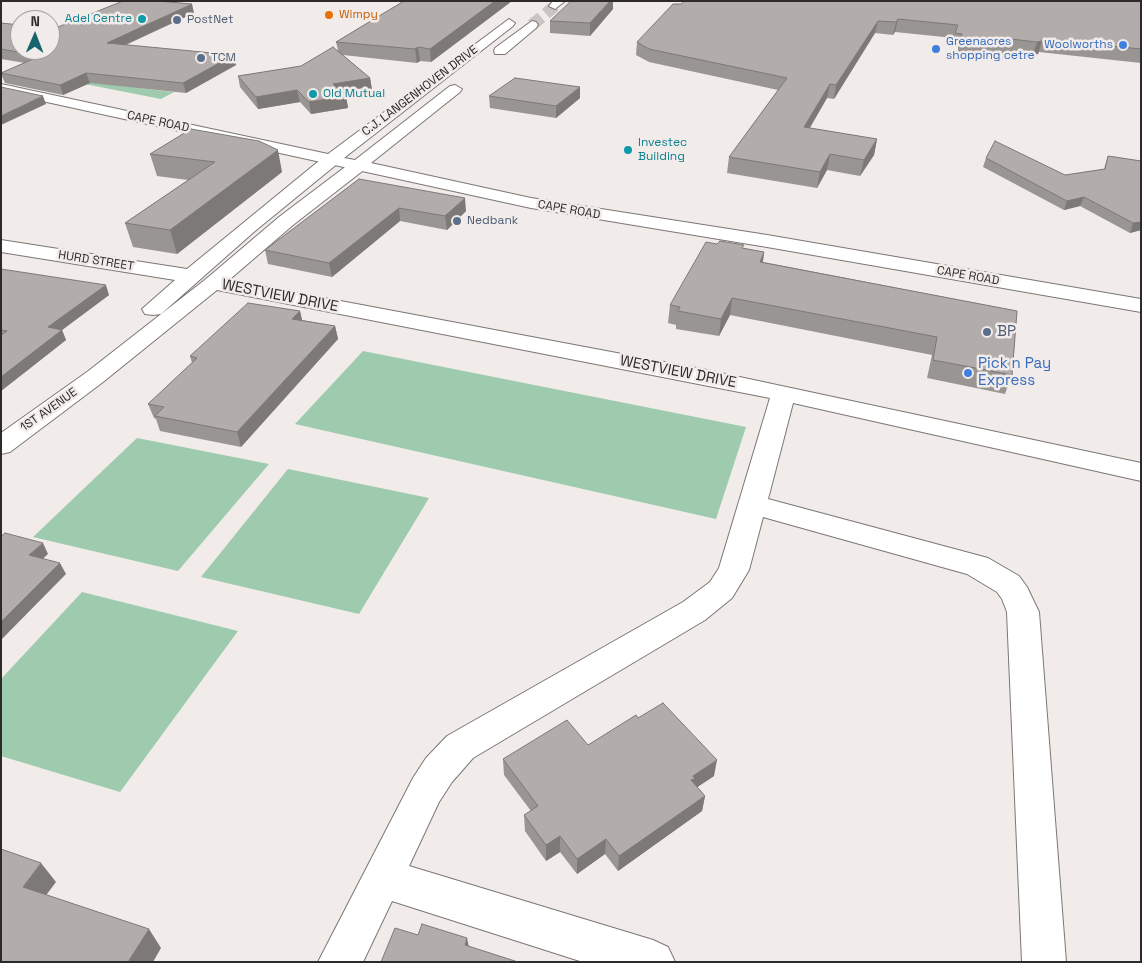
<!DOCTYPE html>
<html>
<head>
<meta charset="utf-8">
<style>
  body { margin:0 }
  #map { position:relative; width:1142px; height:963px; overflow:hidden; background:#f1ebe9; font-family:"Space Grotesk",sans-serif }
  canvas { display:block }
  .frame { position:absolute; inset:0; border:2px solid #2d2b2a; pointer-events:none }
  .north { position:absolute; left:10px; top:10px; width:50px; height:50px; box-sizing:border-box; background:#f1ebe9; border:1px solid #a39e9d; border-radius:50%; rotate:1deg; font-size:14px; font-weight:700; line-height:20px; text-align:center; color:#2d2b2a }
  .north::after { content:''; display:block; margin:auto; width:18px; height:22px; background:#17636e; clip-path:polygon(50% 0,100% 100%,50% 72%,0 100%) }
</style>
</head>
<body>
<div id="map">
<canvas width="1142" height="963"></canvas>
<div class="frame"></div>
<div class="north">N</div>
</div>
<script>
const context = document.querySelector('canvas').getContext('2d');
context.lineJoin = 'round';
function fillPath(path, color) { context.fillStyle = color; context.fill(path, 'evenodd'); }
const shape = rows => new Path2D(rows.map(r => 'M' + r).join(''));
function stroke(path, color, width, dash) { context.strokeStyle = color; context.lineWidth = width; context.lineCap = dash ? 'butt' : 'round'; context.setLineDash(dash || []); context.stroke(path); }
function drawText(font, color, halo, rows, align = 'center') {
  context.font = font + ' "Space Grotesk",sans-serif'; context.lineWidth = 5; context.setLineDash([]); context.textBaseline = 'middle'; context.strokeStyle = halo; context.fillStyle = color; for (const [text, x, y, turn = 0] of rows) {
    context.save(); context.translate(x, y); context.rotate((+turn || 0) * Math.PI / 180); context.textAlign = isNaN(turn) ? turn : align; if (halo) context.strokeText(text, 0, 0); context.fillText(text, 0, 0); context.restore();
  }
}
const green = shape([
  [39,75,163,91,174,92,161,99],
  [363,351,746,427,716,519,295,424],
  [137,438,269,464,178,571,33,537],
  [288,469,429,498,359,614,201,577],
  [82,592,238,631,120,792,1,756,1,679]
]);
const majorTunnel = shape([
  [532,25,555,6]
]);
const minor = shape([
  [331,155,337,156,339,160,337,164,255,231,161,314,153,315,145,314,142,309,175,280,1,252,1,240,187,269,325,156,331,155],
  [359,160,365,161,367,165,365,169,293,225,229,280,707,370,1141,463,1141,481,793,403,768,499,988,558,1019,576,1027,587,1039,612,1066,962,1022,962,1007,612,1002,599,997,592,967,574,763,517,749,570,732,598,705,620,473,758,452,782,439,802,409,866,653,940,668,947,675,962,583,962,392,901,363,962,318,962,413,778,426,758,447,736,683,602,710,582,719,568,770,398,217,290,103,382,10,452,1,454,1,433,87,372,206,279,279,217,353,161,359,160]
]);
const major = shape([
  [553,1,565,1,555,9,549,6,553,1],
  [509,19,515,23,513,26,344,158,355,160,450,86,455,85,462,89,460,92,371,163,531,198,767,235,1141,299,1141,312,767,247,531,208,1,92,1,84,328,154,509,19],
  [532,21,536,22,538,25,536,28,505,54,495,54,494,51,495,48,532,21]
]);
const wall = shape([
  [404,1,512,1,431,62,420,61,417,63,343,55,370,78,372,90,344,94,346,96,348,108,311,114,300,102,258,109,240,87,238,76,301,66,338,50,336,42],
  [1141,1,1141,63,1039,52,1038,54,1033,55,1008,52,1006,59,958,53,958,47,952,46,954,38,895,32,893,35,875,33,834,99,827,98,810,128,877,139,874,155,860,176,827,170,817,188,727,173,729,157,778,90,649,62,636,55,637,42,681,4],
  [613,9,590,36,550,33,550,21],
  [194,13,126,45,236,65,186,93,90,83,63,95,5,83,1,74,1,73,25,63,1,59,1,23,53,29],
  [489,96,580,98,556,118,490,108],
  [191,129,282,172,177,254,133,247,125,223,188,180,157,176,150,154],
  [1108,156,1141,161,1141,230,1130,233,1080,206,1064,210,983,167,986,158,1065,175,1104,169],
  [359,179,466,211,447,230,400,221,332,277,268,264,265,250],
  [743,248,764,252,763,262,1017,311,1012,375,1005,394,927,378,932,355,730,315,719,336,676,329,676,325,668,323,670,305],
  [1,269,109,295,62,330,66,340,1,391],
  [300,311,302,320,335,326,338,339,241,447,160,431,156,419,154,418,148,404,192,363,190,356],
  [638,718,714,776,697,787,705,796,702,811,618,871,605,854,577,874,560,852,546,861,525,831,524,815,531,811,504,775,503,759,588,745]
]);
const shadedWall = shape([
  [495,1,512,1,431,62,430,49],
  [610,1,613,1,613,9,590,36,590,23],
  [192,4,194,13,109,52,107,43],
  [898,19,895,32,893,35,896,22],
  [878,21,875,33,834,99,836,85],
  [1042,41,1038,54,1033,55,1037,42],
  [418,47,420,61,417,63,415,49],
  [234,55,236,65,186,93,183,83],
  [86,73,90,83,63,95,60,85],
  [370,78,372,90,335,96,333,84],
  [830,84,827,98,801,142,804,127],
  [580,87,580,98,556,118,556,106],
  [297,90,300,102,258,109,256,97],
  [43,96,46,104,1,125,1,116],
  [346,96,348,108,311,114,309,102],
  [877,139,874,155,860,176,864,160],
  [278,150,282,172,177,254,170,230],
  [830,154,827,170,817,188,820,172],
  [1084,197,1080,206,1064,210,1067,201],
  [465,198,466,211,447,230,445,216],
  [399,208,400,221,332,277,329,263],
  [1141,222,1141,230,1130,233,1133,223],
  [764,252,762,268,760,262],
  [106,285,109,295,62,330,66,340,1,391,1,377,48,327],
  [732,298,730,315,719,336,721,319],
  [300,311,303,325,292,319],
  [335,326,338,339,241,447,237,432],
  [43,543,48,554,35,566,29,555],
  [60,563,66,574,1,640,1,622],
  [717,760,714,776,693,790,689,796,693,776],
  [705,796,702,811,618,871,619,856],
  [560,836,560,852,546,861,546,845],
  [606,839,605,854,577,874,577,859],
  [41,863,56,882,38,906,23,887],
  [149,929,161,948,153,962,128,962],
  [467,938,469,947,465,945]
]);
const building = shape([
  [123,1,158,1,192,4,107,43,234,55,183,83,86,73,60,85,1,73,40,56,1,49,1,23,20,25,20,50,50,50,50,28,53,29,123,1],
  [404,1,495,1,430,49,418,47,415,49,336,42,404,1],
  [571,1,610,1,590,23,550,21,571,1],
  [684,1,1141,1,1141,49,1042,39,1042,41,1037,42,1011,39,1010,45,961,40,962,34,955,33,958,25,898,19,896,22,878,21,836,85,830,84,804,127,877,139,864,160,830,154,820,172,729,157,787,78,649,49,637,42,673,4,681,4,684,1],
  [333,47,370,78,333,84,346,96,309,102,297,90,256,97,238,76,301,66,333,47],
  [515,78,580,87,556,106,489,96,515,78],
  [1,87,43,96,1,116,1,87],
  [191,129,259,141,278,150,170,230,125,223,215,162,150,154,191,129],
  [995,141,1065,175,1105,169,1108,156,1141,161,1141,222,1133,223,1084,197,1067,201,986,158,995,141],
  [359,179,465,198,445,216,399,208,329,263,265,250,359,179],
  [720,241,744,245,742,248,764,252,760,262,1017,311,1012,375,933,360,937,337,732,298,721,319,678,311,680,307,670,305,706,242,717,244,720,241],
  [1,269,106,285,48,327,62,330,1,377,1,335,7,331,1,330,1,269],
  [248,303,300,311,292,319,335,326,237,432,155,416,164,407,148,404,197,358,190,356,248,303],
  [5,533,43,543,29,555,60,563,1,622,1,535,3,535,5,533],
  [663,703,717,760,693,776,695,779,691,780,705,796,619,856,606,839,577,859,560,836,546,845,524,815,538,806,503,759,567,720,588,745,636,715,638,718,663,703],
  [1,849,41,863,23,887,149,929,128,962,1,962,1,849],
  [422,924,467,938,465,945,518,962,381,962,395,928,418,935,422,924]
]);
const markers = [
  [329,15,5,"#e8710a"],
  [142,19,5,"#0f9aa8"],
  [177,20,5,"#5c6f8a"],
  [1123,45,5,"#3f7fe0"],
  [936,49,5,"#3f7fe0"],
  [201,58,5,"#5c6f8a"],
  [313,94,5,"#0f9aa8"],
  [628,150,5,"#0f9aa8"],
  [457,221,5,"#5c6f8a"],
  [987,332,5,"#5c6f8a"],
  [968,373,5,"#3f7fe0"]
];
const farFoodnames = [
  ["Wimpy",339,15]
];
const farCulturenames = [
  ["Adel Centre",132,19,"right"],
  ["Old Mutual",323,94],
  ["Investec",638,143],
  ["Building",638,157]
];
const farServicenames = [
  ["PostNet",187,20],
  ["TCM",211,58],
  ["Nedbank",467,221]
];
const farShopnames = [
  ["Greenacres",946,42],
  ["shopping cetre",946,56],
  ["Woolworths",1113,45,"right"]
];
const farStreetnames = [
  ["C.J. LANGENHOVEN DRIVE",420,91,-37],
  ["CAPE ROAD",158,122,12],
  ["CAPE ROAD",569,210,10],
  ["HURD STREET",96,261,9],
  ["CAPE ROAD",968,276,10],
  ["1ST AVENUE",49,410,-35]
];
const streetNames = [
  ["WESTVIEW DRIVE",280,296,11],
  ["WESTVIEW DRIVE",678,372,11]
];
const serviceNames = [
  ["BP",997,332]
];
const shopNames = [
  ["Pick n Pay",978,364],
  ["Express",978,381]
];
fillPath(green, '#9ecbae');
stroke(majorTunnel, '#cac5c3', 12, [12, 6]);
stroke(minor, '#7c7775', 2);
stroke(major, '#7c7775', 2);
fillPath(minor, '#fff');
fillPath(major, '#fff');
fillPath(wall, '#999592');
fillPath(shadedWall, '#7d7977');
fillPath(building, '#b2adaa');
stroke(building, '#7d7977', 1);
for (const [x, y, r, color] of markers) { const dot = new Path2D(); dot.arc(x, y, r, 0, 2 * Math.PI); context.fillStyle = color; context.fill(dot); stroke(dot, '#f1ebe9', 2); }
drawText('12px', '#c56008', '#f1ebe9', farFoodnames, 'left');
drawText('12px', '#0d838f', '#f1ebe9', farCulturenames, 'left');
drawText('12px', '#4e5e75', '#f1ebe9', farServicenames, 'left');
drawText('12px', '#366cbe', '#f1ebe9', farShopnames, 'left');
drawText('12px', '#2d2b2a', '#f1ebe9', farStreetnames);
drawText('15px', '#2d2b2a', '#f1ebe9', streetNames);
drawText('15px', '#4e5e75', '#f1ebe9', serviceNames, 'left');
drawText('15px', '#366cbe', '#f1ebe9', shopNames, 'left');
</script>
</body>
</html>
